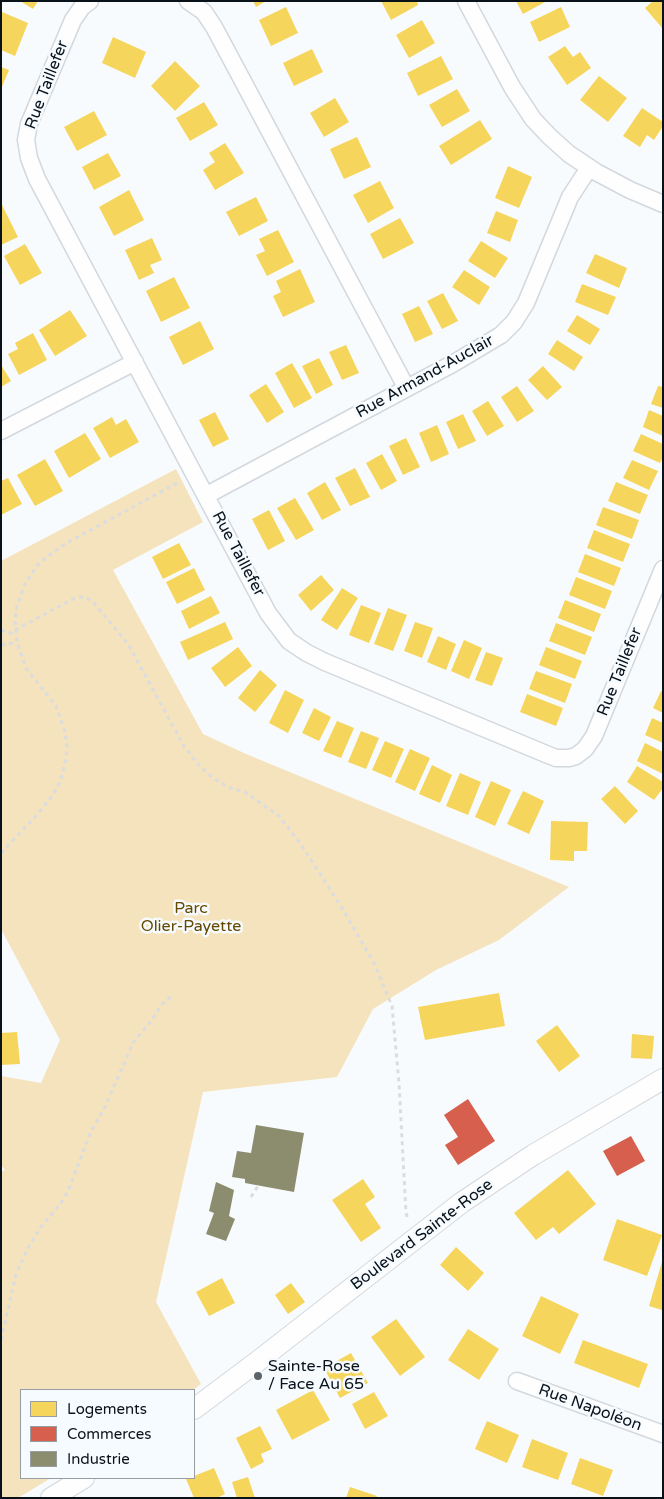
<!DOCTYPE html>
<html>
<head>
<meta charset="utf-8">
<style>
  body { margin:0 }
  #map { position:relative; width:664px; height:1499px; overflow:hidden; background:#f8fbfd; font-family:"Varela Round",sans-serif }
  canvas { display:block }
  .frame { position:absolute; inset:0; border:2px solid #091219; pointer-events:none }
  .legend { position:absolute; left:20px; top:1389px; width:175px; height:90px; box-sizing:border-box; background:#f6fbff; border:1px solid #979ea3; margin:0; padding:6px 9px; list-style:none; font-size:15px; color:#091219 }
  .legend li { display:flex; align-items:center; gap:10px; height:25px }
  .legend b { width:25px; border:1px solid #979ea3 }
</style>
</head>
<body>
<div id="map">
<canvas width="664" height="1499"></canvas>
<div class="frame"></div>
<ul class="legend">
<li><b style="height:14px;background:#f6d55c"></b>Logements</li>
<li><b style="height:14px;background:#d6604d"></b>Commerces</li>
<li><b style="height:14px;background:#8c8c6e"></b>Industrie</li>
</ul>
</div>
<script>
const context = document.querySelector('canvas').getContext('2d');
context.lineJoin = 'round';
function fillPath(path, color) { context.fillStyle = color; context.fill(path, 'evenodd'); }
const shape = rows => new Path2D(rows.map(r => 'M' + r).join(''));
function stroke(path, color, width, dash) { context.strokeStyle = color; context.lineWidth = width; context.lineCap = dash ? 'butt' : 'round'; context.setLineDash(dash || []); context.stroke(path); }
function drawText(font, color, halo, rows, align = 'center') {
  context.font = font + ' "Varela Round",sans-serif'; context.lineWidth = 5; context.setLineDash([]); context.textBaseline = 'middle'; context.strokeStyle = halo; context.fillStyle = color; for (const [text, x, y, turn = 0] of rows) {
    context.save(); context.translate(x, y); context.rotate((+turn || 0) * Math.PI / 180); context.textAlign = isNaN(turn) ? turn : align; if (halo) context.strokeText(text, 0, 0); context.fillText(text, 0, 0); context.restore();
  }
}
const green = shape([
  [176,469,203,522,113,570,203,734,246,754,569,887,499,940,436,970,373,1009,337,1077,203,1092,156,1302,201,1384,193,1390,21,1390,21,1478,51,1478,18,1498,1,1498,1,1172,5,1170,1,1165,1,1076,41,1083,60,1040,1,929,1,561]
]);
const homes = shape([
  [20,1,38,1,33,9],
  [253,1,266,1,256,7],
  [381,1,417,1,418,5,391,20],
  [516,1,547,1,523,14],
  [653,1,663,1,663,29,645,8],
  [286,7,298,33,271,46,259,20],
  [561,7,570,27,539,42,530,22],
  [2,12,28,23,15,56,1,50],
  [422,20,435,43,409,58,396,35],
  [113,37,146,52,135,78,102,63],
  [565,46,573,57,580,52,591,68,567,85,548,57],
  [312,49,323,72,294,86,283,63],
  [441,56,453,79,418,96,407,73],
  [175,61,200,86,175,111,151,86],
  [1,67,9,70,1,89],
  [599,76,627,98,608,122,580,100],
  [457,89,470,111,442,127,429,105],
  [335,98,349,122,324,137,310,113],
  [204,102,218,125,190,141,176,118],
  [642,108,663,122,663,126,654,140,647,135,640,147,623,136],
  [94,111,107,135,77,151,64,127],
  [480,120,492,139,451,165,439,146],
  [357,137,371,167,344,179,330,149],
  [225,143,244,173,215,190,203,170,215,162,209,153],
  [108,153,121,176,94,190,82,167],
  [508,166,532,177,519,208,495,198],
  [380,181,394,208,368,223,353,195],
  [129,190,144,220,114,236,99,207],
  [256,197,268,221,239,236,226,212],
  [1,203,18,237,1,245],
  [496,211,518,220,510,242,487,233],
  [400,218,414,243,383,259,370,234],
  [278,230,294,262,267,276,256,255,265,251,259,239],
  [152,238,162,260,150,265,154,273,139,280,125,250],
  [481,241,508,258,495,278,468,261],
  [25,244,42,273,20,285,4,256],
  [595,254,627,268,619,288,586,273],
  [300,269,315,302,283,317,273,296,281,292,276,281],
  [464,270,490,287,479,305,452,287],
  [174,277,190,308,161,322,146,291],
  [582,284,616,297,608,315,575,302],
  [443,293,458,321,442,329,427,301],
  [419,306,433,334,415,342,402,314],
  [70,310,87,336,55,356,39,330],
  [577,315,600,329,590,345,567,331],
  [200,321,214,349,183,365,169,337],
  [33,333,47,360,19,375,8,354,18,349,15,343],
  [557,340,583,357,574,371,548,354],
  [346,345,359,373,342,380,329,352],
  [319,358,333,385,316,394,302,366],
  [292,363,312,398,294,408,275,373],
  [1,365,11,381,1,387],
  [543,366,562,387,547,400,528,380],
  [266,384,284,412,267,423,249,395],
  [517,386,534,411,517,422,501,397],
  [658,386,663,387,663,408,651,404],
  [488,401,504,426,487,436,472,411],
  [649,410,663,416,663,436,643,427],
  [215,412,229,439,213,447,199,420],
  [463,414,476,441,458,449,446,422],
  [112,417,116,425,126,419,139,442,110,458,93,428],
  [437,425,449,454,431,462,419,433],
  [85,433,101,459,69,478,54,451],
  [641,434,663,444,663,457,660,463,633,451],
  [406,438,420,467,403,475,389,446],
  [382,454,397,481,381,490,366,463],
  [45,459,63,491,35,506,17,475],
  [632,460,658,471,649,490,623,478],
  [355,468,370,497,350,506,335,478],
  [8,478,22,504,1,515,1,481],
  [325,482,341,510,322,520,307,493],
  [616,482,648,495,640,514,608,501],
  [295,498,314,530,296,540,277,508],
  [603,507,639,520,632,539,596,525],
  [269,510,285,541,268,550,252,519],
  [594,530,630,544,623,562,587,548],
  [179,543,191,565,163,579,152,557],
  [585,554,621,568,614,586,578,572],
  [194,568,205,590,177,604,166,582],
  [321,575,334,590,311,611,298,595],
  [576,577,612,591,605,609,569,595],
  [342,588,358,598,337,630,321,620],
  [211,596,220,613,189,629,181,611],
  [565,600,601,614,594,632,558,618],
  [361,605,381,613,369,643,349,635],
  [388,608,407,615,393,651,374,644],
  [225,622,233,639,188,660,180,642],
  [415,622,433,628,422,658,404,651],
  [556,623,592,637,585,655,549,641],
  [438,636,456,644,446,670,427,662],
  [464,640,482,648,469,679,451,671],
  [238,647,252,666,225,687,211,668],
  [546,647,582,661,575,679,539,665],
  [486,652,503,658,492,686,475,680],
  [260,670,277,685,255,712,238,698],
  [536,671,572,684,565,703,529,689],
  [285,690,304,700,288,733,269,723],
  [661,691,663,692,663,713,653,708],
  [527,694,563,708,556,726,520,712],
  [314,708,331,717,319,741,302,733],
  [652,718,663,723,663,743,645,735],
  [337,721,354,728,341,758,323,751],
  [361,731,379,738,366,769,348,762],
  [385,741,404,749,391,778,372,770],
  [645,743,663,752,663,774,637,761],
  [410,749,430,758,415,791,395,782],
  [432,765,452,775,440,803,419,794],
  [637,766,663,782,663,788,654,800,627,782],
  [460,773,481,782,468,815,446,806],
  [491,781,511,790,495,826,475,817],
  [615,786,638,811,625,824,601,799],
  [523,791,544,801,529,834,507,824],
  [551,821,588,822,587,851,574,851,574,861,550,860],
  [499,993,505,1026,425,1040,418,1007],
  [557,1025,580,1056,559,1072,536,1041],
  [17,1032,20,1064,1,1065,1,1033],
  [632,1034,654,1036,652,1059,631,1058],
  [568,1170,596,1204,559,1234,553,1227,536,1240,514,1213],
  [363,1179,375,1197,365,1204,381,1228,361,1242,332,1200],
  [617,1219,662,1235,647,1276,603,1260],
  [456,1247,484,1273,468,1291,440,1265],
  [662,1262,663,1308,662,1310,649,1306],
  [222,1278,235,1303,209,1316,196,1292],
  [291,1283,305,1302,288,1314,275,1295],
  [541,1296,579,1314,560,1354,522,1336],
  [396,1319,425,1357,400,1376,371,1337],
  [468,1329,499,1349,479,1380,448,1360],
  [583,1340,648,1364,639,1388,574,1363],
  [351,1353,368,1383,340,1398,324,1368],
  [313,1390,330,1420,292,1440,276,1410],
  [374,1392,388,1416,365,1429,352,1404],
  [487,1421,519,1435,507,1463,475,1449],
  [260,1426,272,1449,261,1454,264,1462,251,1469,236,1438],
  [532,1439,568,1453,558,1480,522,1467],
  [580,1458,613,1470,603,1496,571,1484],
  [214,1468,225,1494,217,1498,194,1498,186,1479,194,1478,194,1476],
  [248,1477,255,1498,237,1498,232,1482],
  [350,1487,377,1496,376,1498,346,1498]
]);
const shops = shape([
  [468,1099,495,1141,458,1165,445,1145,458,1137,444,1115],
  [631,1136,645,1161,617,1176,603,1151]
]);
const industry = shape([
  [256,1125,304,1133,294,1192,245,1183,245,1179,232,1177,237,1151,251,1153],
  [216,1182,234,1190,229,1216,235,1219,226,1241,206,1234,214,1213,209,1211]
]);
const path = shape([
  [1,630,16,635],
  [15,630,73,599,80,597,87,598,94,603,128,644,184,746,197,763,207,773,218,781,230,788,245,792,279,816,302,846,342,908,374,963,392,1006,399,1083,406,1213,408,1219],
  [1,645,17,642],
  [1,853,36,816,53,795,60,782,66,759,67,746,65,732,56,706,26,668,17,642,15,620,17,606,25,584,39,563,63,545,179,482],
  [251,1197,258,1186],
  [1,1340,16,1274,28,1248,41,1227,61,1203,69,1189,90,1133,105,1107,134,1041,152,1020,162,1004,172,996]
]);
const minor = shape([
  [90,1,82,7,73,20,29,124,26,140,29,158,37,179,268,613,289,641,307,653,325,662,546,754,556,758,569,758,576,756,585,749,594,736,663,569],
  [188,1,204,12,214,27,406,387],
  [466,1,512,87,533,119,549,136,569,154,596,172,630,190,663,204],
  [1,431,135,362],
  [207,495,454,363,501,335,514,322,526,303,570,197,589,168],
  [517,1381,663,1434]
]);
const tertiary = shape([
  [194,1409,258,1361,461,1203,533,1155,663,1079],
  [51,1498,84,1478]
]);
const markers = [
  [258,1376,5,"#5d6469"]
];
const streetNames = [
  ["Rue Taillefer",47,85,-69],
  ["Rue Armand-Auclair",425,377,-29],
  ["Rue Taillefer",238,554,62],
  ["Rue Taillefer",620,672,-68],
  ["Boulevard Sainte-Rose",422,1235,-37],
  ["Rue Napoléon",590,1408,20]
];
const parkNames = [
  ["Parc",191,909],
  ["Olier-Payette",191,927]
];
const poiNames = [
  ["Sainte-Rose",268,1367],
  ["/ Face Au 65",268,1385]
];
fillPath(green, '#f5e3bd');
fillPath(homes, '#f6d55c');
fillPath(shops, '#d6604d');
fillPath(industry, '#8c8c6e');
stroke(minor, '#d2d8dd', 19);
stroke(tertiary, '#d2d8dd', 22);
stroke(path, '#dbdcde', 3, [4, 4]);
stroke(minor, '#fefeff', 16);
stroke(tertiary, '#fefeff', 20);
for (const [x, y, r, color] of markers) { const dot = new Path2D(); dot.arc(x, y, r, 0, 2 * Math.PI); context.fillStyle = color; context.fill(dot); stroke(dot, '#f6fbff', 2); }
drawText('16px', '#091219', '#f6fbff', streetNames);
drawText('16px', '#654900', '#f6fbff', parkNames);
drawText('16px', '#091219', '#f6fbff', poiNames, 'left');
</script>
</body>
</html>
